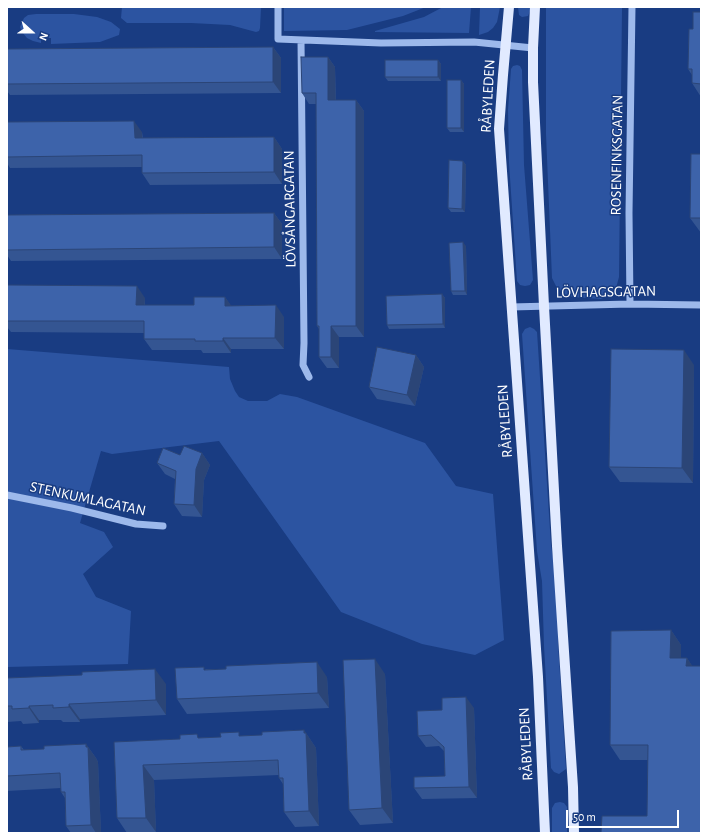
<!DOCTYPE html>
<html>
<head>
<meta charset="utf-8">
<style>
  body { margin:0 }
  #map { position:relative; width:708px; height:840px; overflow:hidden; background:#193c82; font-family:"Alegreya Sans",sans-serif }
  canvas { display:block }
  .frame { position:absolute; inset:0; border:8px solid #fff; pointer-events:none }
  .north { position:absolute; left:12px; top:12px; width:40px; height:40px; -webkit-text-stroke:3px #193c82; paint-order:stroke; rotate:111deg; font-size:11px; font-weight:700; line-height:16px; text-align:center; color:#fff }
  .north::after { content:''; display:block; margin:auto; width:14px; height:18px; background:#fff; clip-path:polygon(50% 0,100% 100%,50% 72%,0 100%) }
  .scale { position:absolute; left:566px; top:810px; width:113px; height:18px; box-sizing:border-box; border:2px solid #fff; border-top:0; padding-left:5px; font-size:12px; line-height:14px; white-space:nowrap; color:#fff; -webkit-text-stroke:3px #193c82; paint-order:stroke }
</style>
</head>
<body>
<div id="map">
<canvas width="708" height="840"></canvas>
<div class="frame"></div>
<div class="north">N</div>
<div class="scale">50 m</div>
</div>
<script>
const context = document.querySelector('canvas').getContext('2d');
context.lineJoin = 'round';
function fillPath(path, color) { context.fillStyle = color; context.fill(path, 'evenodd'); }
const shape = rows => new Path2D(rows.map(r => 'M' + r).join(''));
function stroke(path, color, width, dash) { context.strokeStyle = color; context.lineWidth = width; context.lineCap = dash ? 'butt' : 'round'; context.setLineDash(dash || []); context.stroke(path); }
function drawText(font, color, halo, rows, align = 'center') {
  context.font = font + ' "Alegreya Sans",sans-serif'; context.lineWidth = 3; context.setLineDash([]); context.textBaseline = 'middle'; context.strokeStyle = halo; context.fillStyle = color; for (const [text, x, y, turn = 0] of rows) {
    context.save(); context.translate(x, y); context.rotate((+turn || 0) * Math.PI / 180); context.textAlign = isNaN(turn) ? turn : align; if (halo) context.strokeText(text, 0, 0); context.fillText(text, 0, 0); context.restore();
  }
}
const green = shape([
  [122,7,261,7,260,28,259,31,256,32,230,25,191,23,127,23,121,18],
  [284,7,426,7,403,16,347,30,284,31],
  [443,7,471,7,469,33,375,32,375,31,424,17],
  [480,7,500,7,497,22,493,28,488,32,479,35],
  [518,7,530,7,530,11,528,16,522,17,519,15],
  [546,7,622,7,619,277,616,288,610,295,601,299,573,297,564,294,556,286,552,278,546,134],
  [36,14,74,14,97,17,111,22,120,29,119,35,100,42,51,44,51,38,41,38,41,43,33,41,27,38,22,32,20,27,24,18,28,15],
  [517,65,520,66,522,70,524,165,533,280,530,285,525,286,520,285,517,281,509,163,508,110,511,69,513,66],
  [530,327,534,329,537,332,551,545,555,570,558,604,558,644,566,769,559,774,554,772,551,768,544,646,542,581,537,551,522,334,525,329],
  [7,349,229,367,230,379,235,391,239,397,248,401,267,401,280,394,297,397,425,443,456,486,493,494,504,640,475,655,422,644,341,612,219,441,112,454,101,451,80,523,104,532,113,547,83,574,96,597,131,611,128,664,7,667],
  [560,802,564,803,567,807,567,833,552,833,552,808,555,803]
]);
const minor = shape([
  [278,7,278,39,381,43,474,42,533,48],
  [301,40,304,343,303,365,309,377],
  [630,304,629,213,632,7],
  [511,307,630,304,701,305],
  [7,495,72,508,136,524,163,526]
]);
const major = shape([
  [509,7,503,75,499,129,538,677,545,833],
  [535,7,533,48,533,82,544,306,557,546,573,787,574,833]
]);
const wall = shape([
  [701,12,701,97,692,83,692,75,688,69,693,29],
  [273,47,281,58,281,93,10,95,7,91,7,49],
  [328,57,335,67,336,100,356,100,364,111,364,337,339,337,339,368,327,368,319,357,319,329,317,326,316,104,309,104,302,93],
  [438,60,441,64,441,81,388,81,385,77],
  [461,80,464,84,464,132,450,132,447,128],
  [7,122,142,132,143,138,274,137,282,149,282,184,150,185,142,173,142,167,10,168,7,163],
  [701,154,701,233,690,218],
  [463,161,466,165,465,212,451,212,448,208],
  [274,213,282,224,282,259,11,261,7,255,7,215],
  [466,246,467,295,453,295,451,291],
  [7,285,145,298,145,305,194,305,225,297,231,306,284,317,284,349,231,349,231,353,203,353,201,350,152,350,144,339,144,333,11,332,7,327],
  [442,294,445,298,445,328,389,329,387,325],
  [416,355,424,367,415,406,377,399,369,387],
  [694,365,693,483,620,482,609,467],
  [202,453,210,465,204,480,202,517,182,516,174,504,175,479,165,474,157,463,180,455],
  [671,630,681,645,681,658,687,658,692,666,648,760,620,760,610,745],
  [206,669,327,677,329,708,187,714,177,699],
  [385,674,393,823,360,825,349,810],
  [7,678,166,684,166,715,80,719,80,722,63,722,61,720,39,720,39,723,23,724,21,721,7,722],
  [474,708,477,798,422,799,414,788,445,776,444,751,439,746,426,747,418,736,442,710],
  [304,730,316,748,319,826,295,827,284,812,283,784,279,778,279,775,154,780,156,832,127,833,117,818,114,742,262,735],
  [86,744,96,758,98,762,101,833,71,833,66,826,65,798,61,792,61,788,7,791,7,747,21,746,24,750,44,749]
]);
const shadedWall = shape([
  [273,47,281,58,281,93,273,82],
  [328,57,335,67,336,111,328,100],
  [438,60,441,64,441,81,438,77],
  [461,80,464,84,464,132,461,128],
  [356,100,364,111,364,337,356,326],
  [134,121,142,132,143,150,135,138],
  [274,137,282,149,282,184,274,172],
  [463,161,466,165,465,212,462,209],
  [274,213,282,224,282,259,274,247],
  [463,242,466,246,467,295,465,291],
  [137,286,145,298,144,317,136,305],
  [442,294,445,298,445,328,443,324],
  [225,297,233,308,225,306],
  [276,305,284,317,284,349,275,338],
  [331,326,339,337,339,368,331,357],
  [223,338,231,349,231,353,223,341],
  [684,350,694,365,693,483,682,468],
  [416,355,424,367,415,406,407,395],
  [202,453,210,465,204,480,202,517,194,505,196,469],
  [671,630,681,645,681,673,670,658],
  [687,658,697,673,686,666],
  [375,659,385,674,393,823,382,808],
  [317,662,327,677,329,708,318,693],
  [155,669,166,684,166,715,156,700],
  [466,697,474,708,477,798,469,787],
  [69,704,80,719,80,722,69,707],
  [29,706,39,720,39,723,29,708],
  [304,730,316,748,319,826,309,811],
  [86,744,96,758,98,762,101,833,96,833,91,825],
  [143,765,154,780,156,832,146,818]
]);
const building = shape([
  [693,12,701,12,701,84,692,83,692,69,688,69,689,29,693,29,693,12],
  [273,47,273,82,7,84,7,49,273,47],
  [301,57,328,57,328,100,356,100,356,326,331,326,331,357,319,357,319,326,317,326,316,93,302,93,301,57],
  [385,60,438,60,438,77,385,77,385,60],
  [447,80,461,80,461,128,447,128,447,80],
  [134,121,135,138,274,137,274,172,142,173,142,155,7,157,7,122,134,121],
  [691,154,701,154,701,218,690,218,691,154],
  [449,160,463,161,462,209,448,208,449,160],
  [274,213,274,247,7,250,7,215,274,213],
  [463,242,465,291,451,291,449,243,463,242],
  [7,285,137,286,136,305,194,305,194,297,225,297,225,306,276,305,275,338,223,338,223,341,195,341,195,339,144,339,144,321,7,321,7,285],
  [442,294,443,324,387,325,386,296,442,294],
  [377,347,416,355,407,395,369,387,377,347],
  [611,349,684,350,682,468,609,467,611,349],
  [184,446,202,453,196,469,194,505,174,504,176,471,157,463,163,448,180,455,184,446],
  [671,630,670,658,687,658,686,666,701,666,701,833,601,833,602,816,647,816,648,745,610,745,611,631,671,630],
  [375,659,382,808,349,810,343,660,375,659],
  [317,662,318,693,177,699,175,668,204,667,204,670,226,669,226,666,317,662],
  [155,669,156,700,69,704,69,707,53,708,53,705,29,706,29,708,12,709,12,706,7,706,7,678,82,675,82,672,155,669],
  [466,697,469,787,414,788,414,777,445,776,444,747,431,735,418,736,417,711,442,710,442,698,466,697],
  [304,730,304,733,306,733,309,811,284,812,283,778,279,778,278,760,143,765,146,818,117,818,114,742,180,739,180,735,197,734,198,738,221,737,220,733,239,732,239,736,262,735,262,732,304,730],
  [86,744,86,747,88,747,91,825,66,826,65,792,61,792,60,773,7,776,7,747,21,746,21,750,44,749,44,746,86,744]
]);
const streetNames = [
  ["RÅBYLEDEN",488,96,-87],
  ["ROSENFINKSGATAN",617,155,-89],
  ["LÖVSÅNGARGATAN",290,209,-91],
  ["LÖVHAGSGATAN",606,292,-1],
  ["RÅBYLEDEN",505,421,-94],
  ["STENKUMLAGATAN",88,499,12],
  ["RÅBYLEDEN",526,744,-93]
];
fillPath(green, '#2c54a1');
stroke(minor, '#9db9eb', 7);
stroke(major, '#e1eaff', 10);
fillPath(wall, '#345592');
fillPath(shadedWall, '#2b4577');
fillPath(building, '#3d63aa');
stroke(building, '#2b4577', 1);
drawText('15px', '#fff', '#193c82', streetNames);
</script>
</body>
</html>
